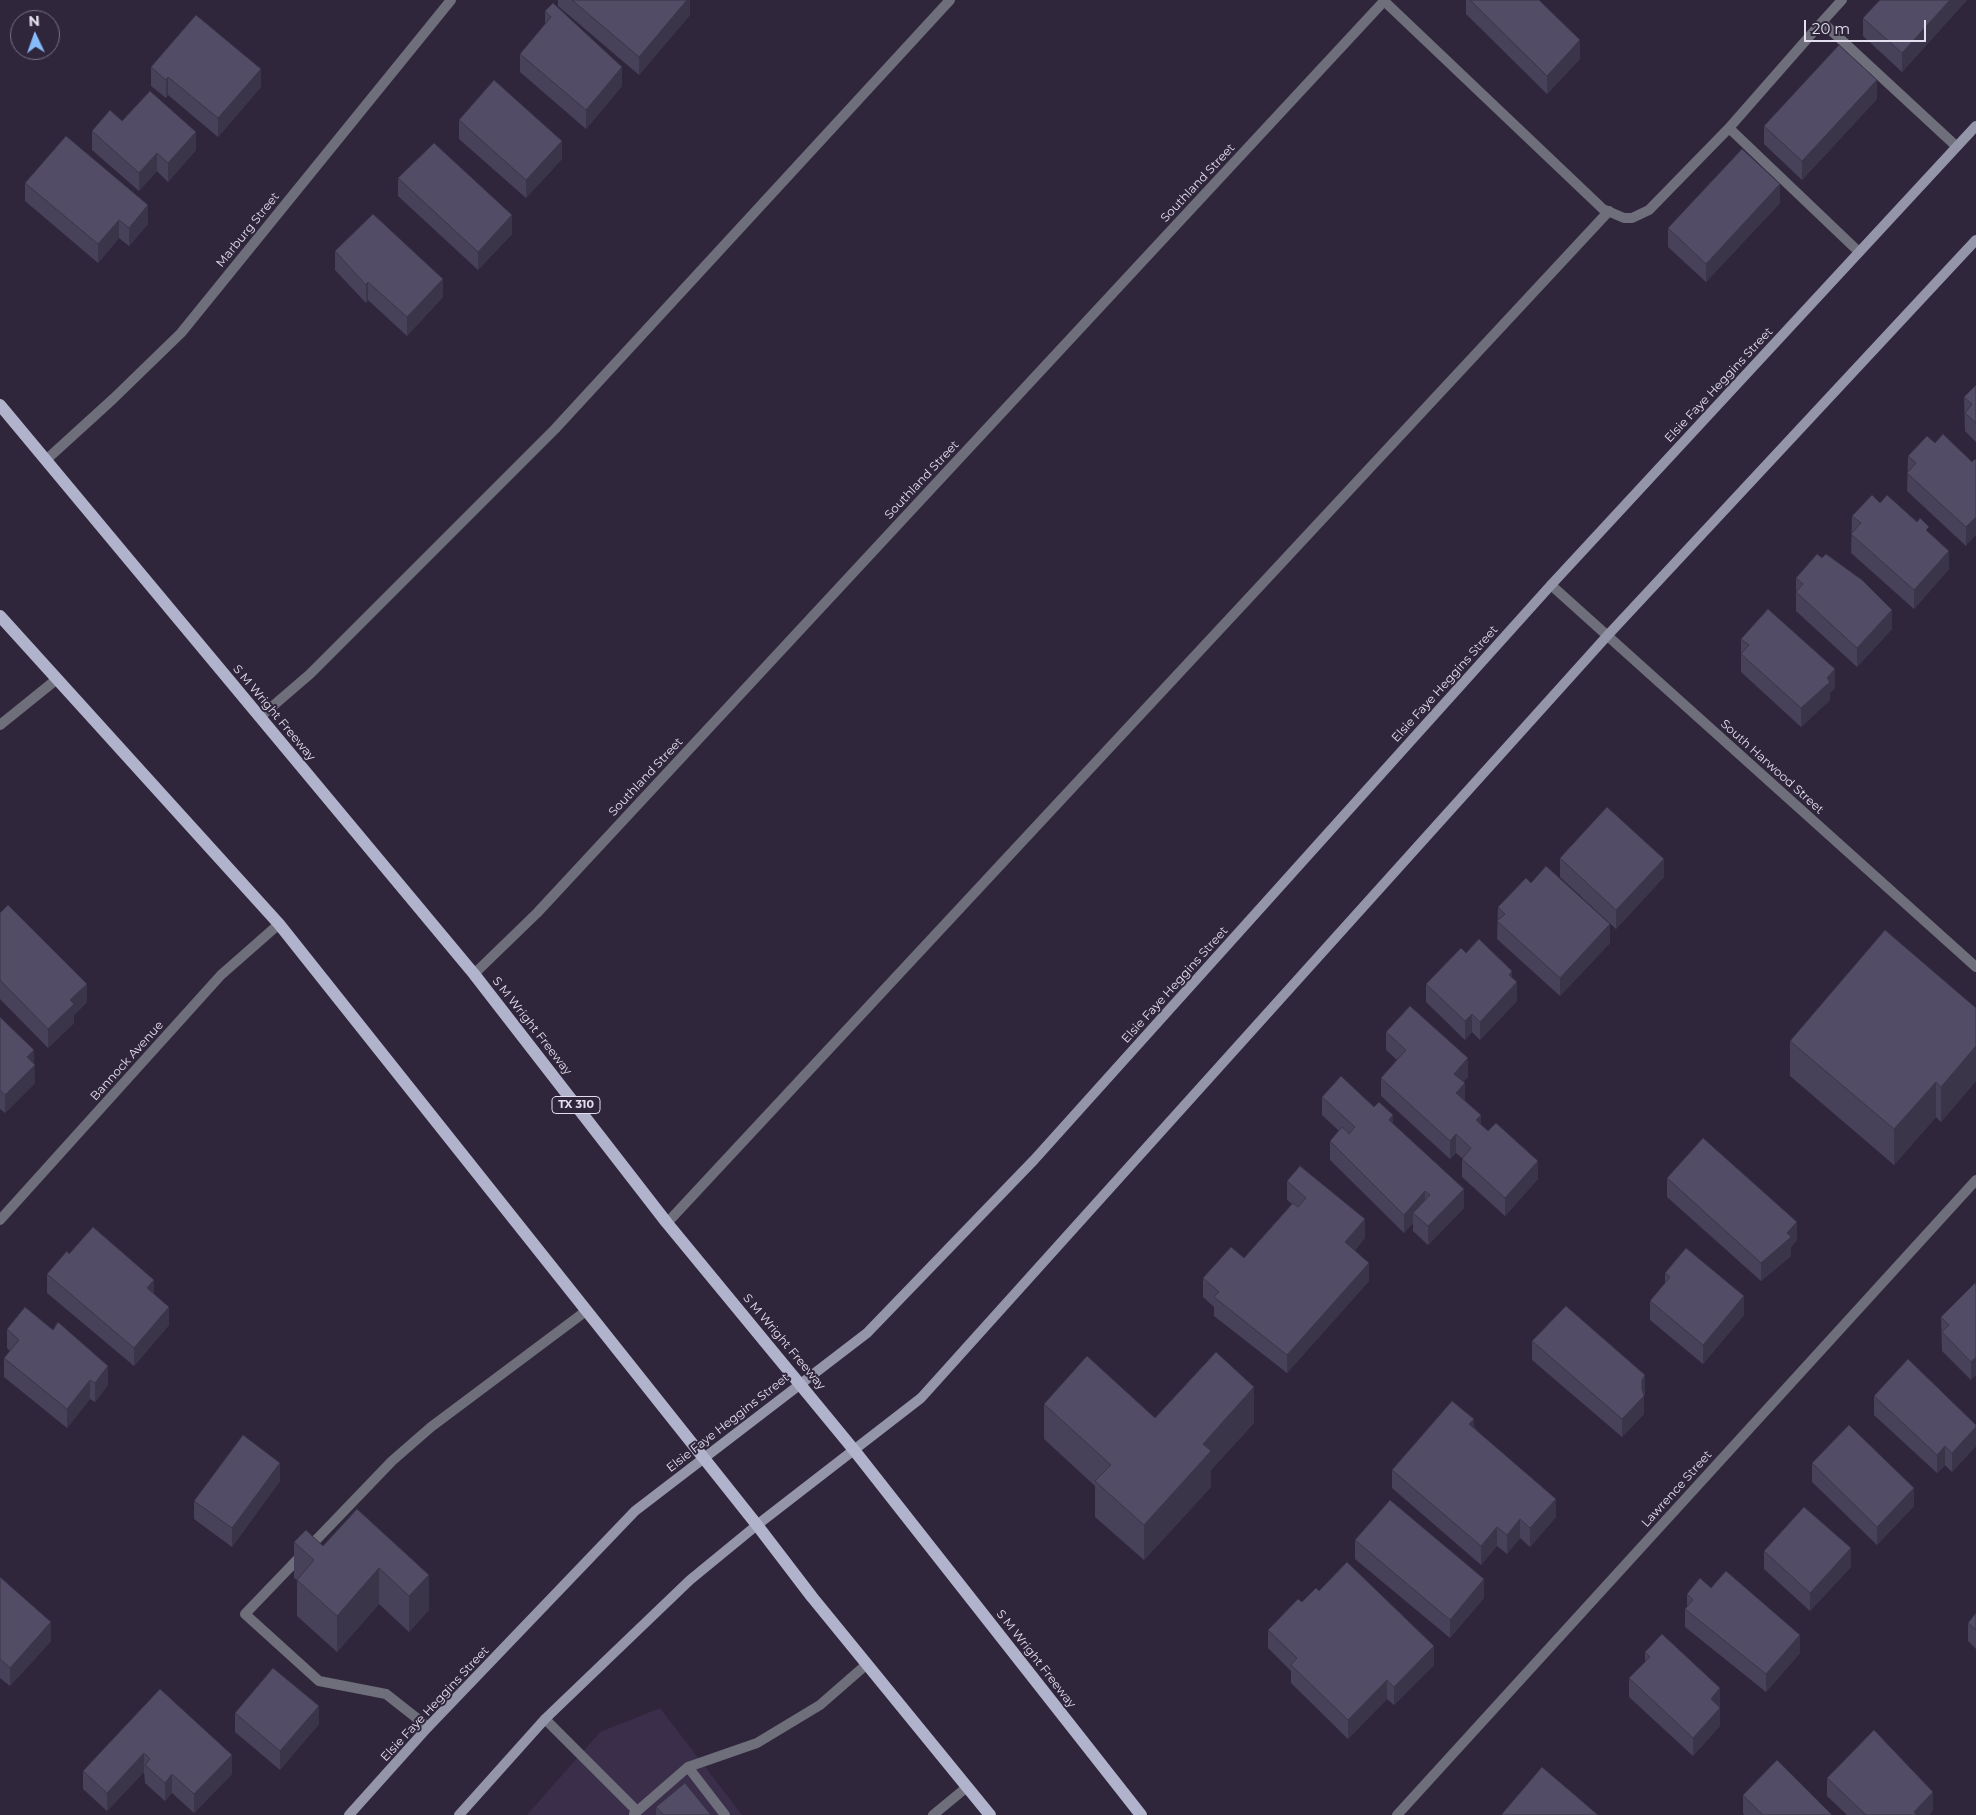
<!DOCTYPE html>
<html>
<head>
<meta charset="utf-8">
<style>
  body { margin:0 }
  #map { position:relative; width:1976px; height:1815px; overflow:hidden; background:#2f263c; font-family:Montserrat,sans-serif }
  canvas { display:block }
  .north { position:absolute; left:10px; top:10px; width:50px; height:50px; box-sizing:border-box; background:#2f263c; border:1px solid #777083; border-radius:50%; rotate:357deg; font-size:14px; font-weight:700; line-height:20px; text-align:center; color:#e4dfee }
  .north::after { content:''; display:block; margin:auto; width:18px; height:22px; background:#87bbfb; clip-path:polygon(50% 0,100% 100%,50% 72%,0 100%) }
  .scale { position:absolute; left:1804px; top:20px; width:122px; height:22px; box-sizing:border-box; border:2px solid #e4dfee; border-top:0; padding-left:6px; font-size:15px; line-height:18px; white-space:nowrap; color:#e4dfee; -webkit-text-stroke:4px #2f263c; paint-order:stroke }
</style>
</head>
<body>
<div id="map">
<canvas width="1976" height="1815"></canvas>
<div class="north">N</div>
<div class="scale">20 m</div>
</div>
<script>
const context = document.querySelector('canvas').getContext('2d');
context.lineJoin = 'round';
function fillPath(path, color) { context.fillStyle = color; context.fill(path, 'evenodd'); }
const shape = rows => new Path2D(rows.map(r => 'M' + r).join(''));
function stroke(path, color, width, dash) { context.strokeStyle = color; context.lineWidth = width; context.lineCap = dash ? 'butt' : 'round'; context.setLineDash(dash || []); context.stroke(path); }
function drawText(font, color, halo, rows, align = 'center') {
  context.font = font + ' Montserrat,sans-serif'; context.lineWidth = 4; context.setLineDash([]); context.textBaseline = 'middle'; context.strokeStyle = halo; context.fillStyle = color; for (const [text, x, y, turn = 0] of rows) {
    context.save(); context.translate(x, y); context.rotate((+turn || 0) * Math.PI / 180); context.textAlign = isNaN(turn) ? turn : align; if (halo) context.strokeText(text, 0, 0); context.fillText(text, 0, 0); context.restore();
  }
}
const built = shape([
  [660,1708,742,1815,527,1815,600,1732]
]);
const lane = shape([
  [1383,0,1603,209,1624,218,1632,218,1649,210,1729,128],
  [1822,22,1842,0],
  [1859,252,1729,128,1822,22,1956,146],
  [260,717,310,674,555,429,950,0],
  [0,725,57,679],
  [667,1223,1609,211],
  [545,1719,637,1811],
  [428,1727,386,1694,319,1681,245,1614,392,1461,431,1427,586,1311],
  [634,1814,688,1767],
  [725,1815,688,1767,757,1743,820,1705,867,1664],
  [933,1815,967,1787]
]);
const street = shape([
  [46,460,113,399,181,333,451,0],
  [1551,585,1976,967],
  [474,974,537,913,1385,0],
  [0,1220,221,975,279,924],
  [1397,1815,1976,1180]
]);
const secondary = shape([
  [349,1815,428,1727,635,1511,867,1333,1034,1160,1551,585,1976,126],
  [459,1815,545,1719,690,1580,757,1525,921,1398,1607,636,1976,240]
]);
const primary = shape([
  [0,405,474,974,667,1223,854,1450,1141,1815],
  [0,616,279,924,757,1525,812,1597,990,1815]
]);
const wall = shape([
  [558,0,690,0,690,15,639,75,558,6],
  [1466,0,1539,0,1580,59,1547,94,1466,14],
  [1880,0,1967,0,1902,72,1863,36,1863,18],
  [545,11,622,86,586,129,520,72,520,54,545,24],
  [151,67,261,87,218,137,168,95,166,98,151,86],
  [1877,99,1802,180,1764,144,1764,126],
  [459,120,562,159,526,198,459,139],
  [122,121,196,150,168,182,157,171,139,191,92,150,92,131],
  [398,178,512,234,478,270,398,196],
  [25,183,148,224,129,246,119,238,98,263,25,201],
  [1780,203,1706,282,1668,247,1668,228],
  [335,251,443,297,407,336,368,300,366,303,335,270],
  [1976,385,1976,442,1965,431,1964,397],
  [1935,443,1972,462,1966,546,1907,491,1908,456],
  [1880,503,1929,533,1949,569,1914,609,1851,553,1852,516],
  [1796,578,1892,629,1857,667,1796,611],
  [1741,639,1835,688,1830,693,1830,700,1801,727,1741,672],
  [1560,858,1664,877,1616,929,1560,877],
  [1531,883,1610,943,1560,996,1497,939,1498,907],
  [0,913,87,1002,74,1015,74,1023,48,1048,0,999],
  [1466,953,1512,978,1517,1001,1480,1040,1472,1032,1465,1040,1426,1002,1426,984],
  [1976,1008,1976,1081,1941,1122,1936,1117,1894,1165,1790,1076,1790,1041],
  [0,1017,34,1064,35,1083,5,1113,0,1109],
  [1386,1032,1468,1077,1463,1082,1465,1101,1481,1125,1538,1179,1505,1216,1462,1177,1462,1158,1456,1153,1450,1159,1381,1096,1381,1078,1397,1060,1386,1050],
  [1322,1097,1393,1124,1464,1208,1428,1245,1413,1231,1413,1223,1404,1233,1330,1160,1330,1141,1339,1131,1322,1115],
  [1667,1178,1797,1240,1791,1247,1791,1256,1761,1281,1667,1197],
  [1287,1181,1365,1238,1355,1250,1369,1281,1287,1373,1214,1316,1214,1307,1203,1297,1203,1278,1244,1258,1292,1204,1287,1200],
  [69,1254,169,1325,134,1366,47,1293,47,1274],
  [1665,1273,1744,1315,1703,1364,1650,1320,1650,1301,1665,1283],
  [1975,1283,1971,1380,1942,1351,1941,1317],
  [7,1329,108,1385,95,1402,90,1399,67,1428,4,1377,4,1358,10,1351,7,1348],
  [1532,1341,1645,1394,1644,1396,1644,1414,1622,1437,1532,1360],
  [1874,1396,1976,1425,1976,1446,1952,1472,1945,1465,1937,1473,1874,1415],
  [1044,1404,1155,1418,1254,1423,1211,1470,1211,1487,1144,1560,1095,1517,1095,1486,1044,1439],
  [1474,1427,1556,1517,1530,1547,1520,1538,1507,1554,1497,1546,1481,1565,1392,1488,1392,1470],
  [1812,1463,1914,1506,1877,1545,1812,1482],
  [280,1481,232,1547,194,1519,194,1501],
  [357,1509,429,1610,409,1632,379,1604,337,1652,297,1616,297,1580,294,1578,294,1542,323,1546],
  [1355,1540,1484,1598,1450,1638,1355,1559],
  [1764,1551,1851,1567,1810,1611,1764,1569],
  [0,1577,51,1641,10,1686,0,1678],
  [1711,1588,1800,1653,1766,1692,1685,1627,1685,1609,1687,1607,1687,1594],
  [1319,1591,1434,1665,1394,1705,1387,1699,1348,1739,1291,1683,1291,1671,1268,1648,1268,1630,1302,1602],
  [1976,1613,1976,1649,1968,1641,1968,1623],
  [1645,1652,1720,1706,1720,1726,1693,1756,1629,1697,1629,1678,1645,1662],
  [160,1689,232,1774,194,1813,172,1793,165,1801,145,1783,144,1772,107,1811,83,1789,83,1771],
  [235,1713,319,1724,280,1770,235,1732],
  [1827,1778,1933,1810,1929,1815,1847,1815,1827,1796],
  [1743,1795,1832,1815,1744,1815,1743,1813],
  [656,1807,711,1815,656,1815]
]);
const shadedWall = shape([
  [687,0,690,0,690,15,639,75,639,57],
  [1950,0,1967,0,1902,72,1902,53],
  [1580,40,1580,59,1547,94,1547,76],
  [622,67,622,86,586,129,586,110],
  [261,69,261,87,218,137,218,118],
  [168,77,168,95,166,98,166,80],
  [1877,80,1877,99,1802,180,1802,161],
  [196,132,196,150,168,182,168,163],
  [562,141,562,159,526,198,526,180],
  [157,153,157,171,139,191,139,173],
  [1780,184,1780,203,1706,282,1706,264],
  [148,205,148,224,129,246,129,228],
  [512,215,512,234,478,270,478,252],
  [119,220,119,238,98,263,98,244],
  [443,279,443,297,407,336,407,317],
  [368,282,368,300,366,303,366,285],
  [1976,517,1976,535,1966,546,1966,527],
  [1949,551,1949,569,1914,609,1914,590],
  [1892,610,1892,629,1857,667,1857,648],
  [1835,669,1835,688,1830,693,1830,700,1801,727,1801,708],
  [1664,859,1664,877,1616,929,1616,910],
  [1610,924,1610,943,1560,996,1560,978],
  [1512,971,1512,988,1517,982,1517,1001,1480,1040,1480,1022,1509,975],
  [87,984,87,1002,74,1015,74,1023,48,1048,48,1029,70,1000],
  [1472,1014,1472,1032,1465,1040,1465,1021],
  [1976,1046,1976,1081,1941,1122,1941,1087],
  [34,1050,35,1083,5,1113,5,1095,27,1057],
  [1468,1058,1468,1077,1454,1092,1454,1074],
  [1936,1082,1936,1117,1894,1165,1894,1129],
  [1465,1083,1465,1101,1456,1093],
  [1393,1115,1393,1134,1389,1120],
  [1481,1115,1481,1134,1476,1120],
  [1456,1134,1456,1153,1450,1159,1450,1141],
  [1538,1161,1538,1179,1505,1216,1505,1198],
  [1464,1189,1464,1208,1428,1245,1428,1226],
  [1425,1191,1425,1210,1413,1213,1413,1223,1404,1233,1404,1215],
  [1365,1219,1365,1238,1345,1260,1345,1242],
  [1797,1222,1797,1240,1791,1247,1791,1256,1761,1281,1761,1263],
  [1369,1263,1369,1281,1287,1373,1287,1355],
  [154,1280,154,1298,147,1288],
  [1744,1296,1744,1315,1703,1364,1703,1345],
  [169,1307,169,1325,134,1366,134,1348],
  [1976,1357,1976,1375,1971,1380,1971,1362],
  [108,1366,108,1385,95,1402,95,1383],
  [1645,1375,1645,1394,1643,1397,1644,1396,1644,1414,1622,1437,1622,1419,1642,1380],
  [90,1380,90,1399,67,1428,67,1409],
  [1254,1387,1254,1423,1211,1470,1211,1487,1144,1560,1144,1525,1203,1444],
  [1474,1419,1474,1437,1469,1424],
  [1976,1427,1976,1446,1952,1472,1952,1453],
  [1945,1446,1945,1465,1937,1473,1937,1455],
  [280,1463,280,1481,232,1547,232,1528],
  [1914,1488,1914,1506,1877,1545,1877,1527],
  [1556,1499,1556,1517,1530,1547,1530,1528],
  [1520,1519,1520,1538,1507,1554,1507,1535],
  [1497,1527,1497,1546,1481,1565,1481,1546],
  [1851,1548,1851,1567,1810,1611,1810,1593],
  [379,1568,379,1604,337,1652,337,1616],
  [429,1575,429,1610,409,1632,409,1596],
  [1484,1579,1484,1598,1450,1638,1450,1620],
  [51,1622,51,1641,10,1686,10,1668],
  [1800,1635,1800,1653,1766,1692,1766,1674],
  [1434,1646,1434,1665,1394,1705,1394,1687],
  [1387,1680,1387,1699,1348,1739,1348,1720],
  [1720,1688,1720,1706,1711,1717,1711,1699],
  [319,1706,319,1724,280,1770,280,1751],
  [1720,1708,1720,1726,1693,1756,1693,1738],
  [144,1753,144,1772,107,1811,107,1793],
  [232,1755,232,1774,194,1813,194,1794],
  [172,1774,172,1793,165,1801,165,1783],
  [1933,1792,1933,1810,1929,1815,1914,1815,1914,1812]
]);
const building = shape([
  [572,0,687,0,639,57,572,0],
  [1470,0,1539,0,1580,40,1547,76,1470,0],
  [1880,0,1950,0,1902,53,1863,18,1880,0],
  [553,3,622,67,586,110,520,54,551,17,545,11,553,3],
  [196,15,261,69,218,118,168,77,166,80,151,67,196,15],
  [1839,45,1877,80,1802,161,1764,126,1839,45],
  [494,80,562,141,526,180,459,120,494,80],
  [150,91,196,132,168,163,157,153,139,173,92,131,110,110,122,121,150,91],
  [66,136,148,205,129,228,119,220,98,244,25,183,66,136],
  [434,143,512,215,478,252,398,178,434,143],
  [1742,149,1780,184,1706,264,1668,228,1742,149],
  [373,214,443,279,407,317,368,282,366,285,335,251,373,214],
  [1976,385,1976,423,1965,413,1972,404,1964,397,1976,385],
  [1943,434,1972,462,1975,459,1976,460,1976,517,1966,527,1907,473,1916,463,1908,456,1927,436,1935,443,1943,434],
  [1872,495,1880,503,1887,495,1917,522,1920,518,1929,527,1926,530,1949,551,1914,590,1851,534,1861,523,1852,516,1872,495],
  [1817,554,1822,558,1826,554,1862,580,1892,610,1857,648,1796,592,1803,584,1796,578,1817,554],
  [1768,609,1835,669,1827,678,1830,682,1801,708,1741,654,1749,645,1741,639,1768,609],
  [1607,807,1664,859,1616,910,1560,858,1607,807],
  [1546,866,1610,924,1560,978,1497,921,1505,914,1498,907,1526,878,1531,883,1546,866],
  [8,905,87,984,70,1000,74,1004,48,1029,0,980,0,913,8,905],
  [1885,930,1976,1008,1976,1046,1941,1087,1936,1082,1894,1129,1790,1041,1885,930],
  [1479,939,1512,971,1509,975,1517,982,1480,1022,1472,1014,1465,1021,1426,984,1461,948,1466,953,1479,939],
  [1410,1006,1468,1058,1454,1074,1465,1083,1456,1093,1481,1115,1476,1120,1488,1131,1496,1123,1538,1161,1505,1198,1462,1159,1471,1148,1456,1134,1450,1141,1381,1078,1406,1050,1386,1032,1410,1006],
  [0,1017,34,1050,27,1057,35,1065,5,1095,0,1090,0,1017],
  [1341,1076,1374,1107,1379,1102,1393,1115,1389,1120,1464,1189,1428,1226,1413,1213,1430,1195,1425,1191,1404,1215,1330,1141,1342,1127,1349,1134,1355,1127,1322,1097,1341,1076],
  [1703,1138,1797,1222,1787,1233,1791,1237,1761,1263,1667,1178,1703,1138],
  [1300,1166,1365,1219,1345,1242,1369,1263,1287,1355,1214,1297,1219,1292,1203,1278,1231,1247,1244,1258,1293,1203,1298,1207,1306,1198,1287,1181,1300,1166],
  [93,1227,154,1280,147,1288,169,1307,134,1348,47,1274,67,1251,69,1254,93,1227],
  [1686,1248,1744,1296,1703,1345,1650,1301,1670,1277,1665,1273,1686,1248],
  [1975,1283,1976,1285,1976,1357,1971,1362,1942,1332,1949,1325,1941,1317,1975,1283],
  [1566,1306,1645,1375,1642,1380,1642,1389,1644,1396,1622,1419,1532,1341,1566,1306],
  [25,1307,53,1330,58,1322,108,1366,95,1383,90,1380,67,1409,4,1358,19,1340,7,1329,25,1307],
  [1216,1352,1254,1387,1203,1444,1211,1451,1144,1525,1095,1481,1111,1465,1044,1404,1087,1356,1155,1418,1216,1352],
  [1908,1359,1976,1425,1976,1427,1952,1453,1945,1446,1937,1455,1874,1396,1908,1359],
  [1452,1401,1474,1419,1469,1424,1556,1499,1530,1528,1520,1519,1507,1535,1497,1527,1481,1546,1392,1470,1452,1401],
  [1849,1425,1914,1488,1877,1527,1812,1463,1849,1425],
  [243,1435,280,1463,232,1528,194,1501,243,1435],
  [1390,1500,1484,1579,1450,1620,1355,1540,1390,1500],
  [1804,1507,1851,1548,1810,1593,1764,1551,1804,1507],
  [357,1509,429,1575,409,1596,379,1568,337,1616,297,1580,314,1560,294,1542,306,1530,323,1546,357,1509],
  [1347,1562,1434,1646,1394,1687,1387,1680,1348,1720,1291,1665,1297,1658,1268,1630,1298,1599,1302,1602,1316,1588,1319,1591,1347,1562],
  [1726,1571,1800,1635,1766,1674,1685,1609,1693,1600,1687,1594,1700,1578,1711,1588,1726,1571],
  [0,1577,51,1622,10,1668,0,1659,0,1577],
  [1976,1613,1976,1630,1968,1623,1976,1613],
  [1662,1634,1720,1688,1711,1699,1720,1708,1693,1738,1629,1678,1650,1657,1645,1652,1662,1634],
  [273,1668,319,1706,280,1751,235,1713,273,1668],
  [160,1689,232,1755,194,1794,172,1774,165,1783,145,1765,150,1759,144,1753,107,1793,83,1771,160,1689],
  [1874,1730,1933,1792,1914,1812,1917,1815,1866,1815,1827,1778,1874,1730],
  [1777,1760,1832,1815,1763,1815,1743,1795,1777,1760],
  [1542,1767,1598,1815,1503,1815,1502,1814,1542,1767],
  [685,1783,711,1815,664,1815,656,1807,685,1783]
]);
const shields = [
  [576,1105,48]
];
const shieldNames = [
  ["TX 310",576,1105]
];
const streetNames = [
  ["Southland Street",1198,183,-47],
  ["Marburg Street",248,230,-51],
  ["Elsie Faye Heggins Street",1719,385,-47],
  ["Southland Street",922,480,-47],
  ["Elsie Faye Heggins Street",1445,684,-48],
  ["S M Wright Freeway",274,713,50],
  ["South Harwood Street",1772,767,42],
  ["Southland Street",646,777,-47],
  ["Elsie Faye Heggins Street",1175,985,-48],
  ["S M Wright Freeway",532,1026,52],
  ["Bannock Avenue",127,1061,-48],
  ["S M Wright Freeway",784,1342,50],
  ["Elsie Faye Heggins Street",728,1423,-38],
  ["Lawrence Street",1677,1489,-48],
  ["S M Wright Freeway",1036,1659,52],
  ["Elsie Faye Heggins Street",435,1704,-47]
];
fillPath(built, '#3a2e4a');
stroke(lane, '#6e6f7b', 10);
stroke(street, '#6e6f7b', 10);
stroke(secondary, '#9495a8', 10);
stroke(primary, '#b1b2cb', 12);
fillPath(wall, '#474159');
fillPath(shadedWall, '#3a3548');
fillPath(building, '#534c67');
stroke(building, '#3a3548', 1);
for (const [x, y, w] of shields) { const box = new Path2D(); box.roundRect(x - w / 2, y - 8.5, w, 17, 4); context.fillStyle = '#2f263c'; context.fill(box); stroke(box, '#e4dfee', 1); }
drawText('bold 11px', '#e4dfee', null, shieldNames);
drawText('12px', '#e4dfee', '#2f263c', streetNames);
</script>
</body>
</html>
